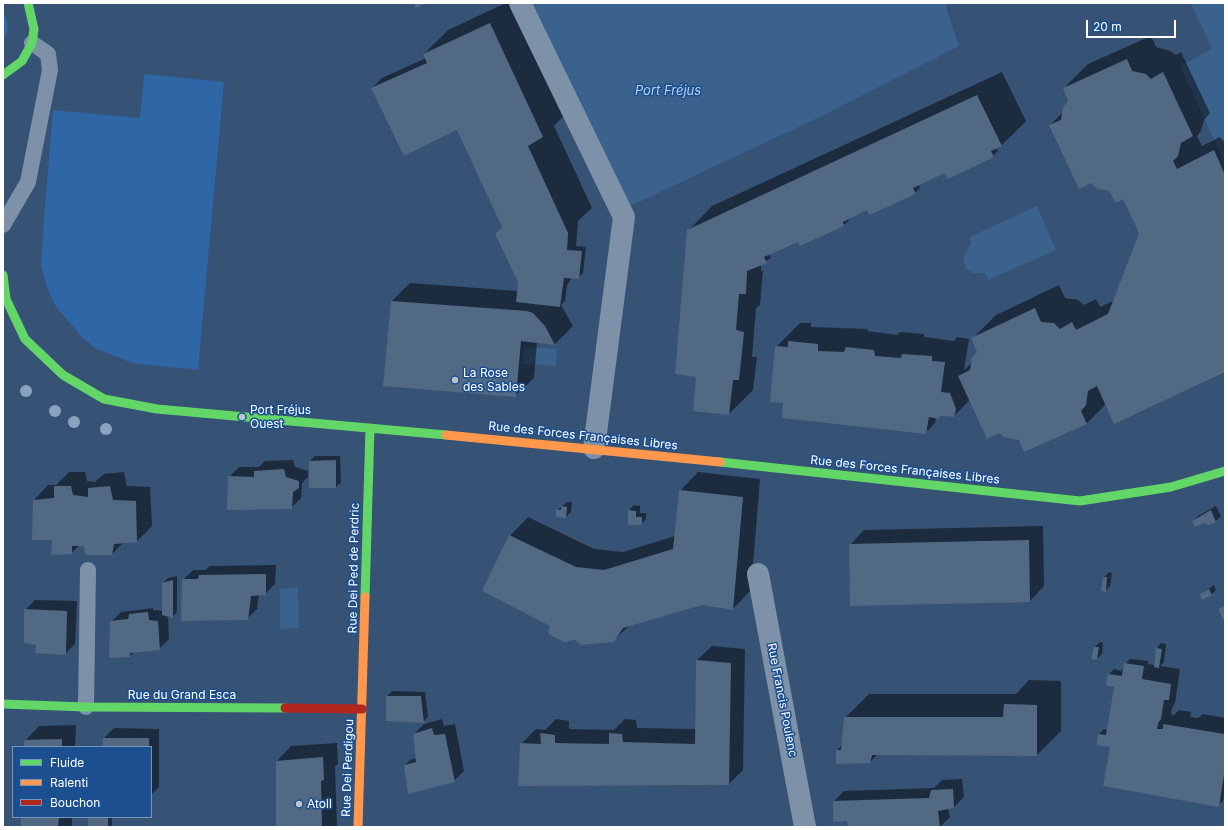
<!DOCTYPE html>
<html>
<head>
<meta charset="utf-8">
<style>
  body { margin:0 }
  #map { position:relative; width:1228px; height:830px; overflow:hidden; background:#365274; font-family:Inter,sans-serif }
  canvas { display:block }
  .frame { position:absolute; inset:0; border:4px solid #fff; pointer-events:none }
  .legend { position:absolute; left:12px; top:746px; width:140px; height:72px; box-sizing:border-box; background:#1b4f8f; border:1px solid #7695bc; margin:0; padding:5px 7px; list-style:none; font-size:12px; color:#fff }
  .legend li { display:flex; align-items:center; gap:8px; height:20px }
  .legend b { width:20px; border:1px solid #7695bc }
  .scale { position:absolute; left:1086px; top:20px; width:90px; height:18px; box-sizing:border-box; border:2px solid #fff; border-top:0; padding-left:5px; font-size:12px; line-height:14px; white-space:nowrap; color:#fff; -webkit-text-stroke:3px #1b4f8f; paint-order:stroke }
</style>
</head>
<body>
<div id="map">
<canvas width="1228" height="830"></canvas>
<div class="frame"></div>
<ul class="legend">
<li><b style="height:5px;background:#63d668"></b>Fluide</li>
<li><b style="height:5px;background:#ff974d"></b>Ralenti</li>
<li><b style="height:5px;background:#b3261e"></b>Bouchon</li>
</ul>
<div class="scale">20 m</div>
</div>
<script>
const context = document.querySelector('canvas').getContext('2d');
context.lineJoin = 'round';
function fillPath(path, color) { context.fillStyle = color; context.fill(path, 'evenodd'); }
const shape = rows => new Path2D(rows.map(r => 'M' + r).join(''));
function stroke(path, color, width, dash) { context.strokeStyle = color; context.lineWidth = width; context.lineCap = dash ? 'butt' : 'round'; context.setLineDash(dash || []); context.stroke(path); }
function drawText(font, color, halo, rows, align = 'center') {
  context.font = font + ' Inter,sans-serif'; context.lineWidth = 3; context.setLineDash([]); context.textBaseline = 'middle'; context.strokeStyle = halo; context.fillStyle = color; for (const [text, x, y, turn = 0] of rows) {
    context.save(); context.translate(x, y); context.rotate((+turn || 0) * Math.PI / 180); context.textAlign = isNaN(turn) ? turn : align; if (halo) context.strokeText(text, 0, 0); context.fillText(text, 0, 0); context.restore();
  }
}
const green = shape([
  [3,12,6,17,8,29,3,43],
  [144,74,224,82,198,370,132,363,95,348,83,338,56,307,47,288,41,265,44,219,53,110,140,118]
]);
const water = shape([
  [529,3,949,3,946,7,959,46,824,115,626,208],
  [1191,3,1225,3,1225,163,1180,66,1212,49],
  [1037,206,1056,250,988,280,985,273,973,273,966,269,963,259,971,243,969,237],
  [524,347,557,349,556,366,521,364],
  [298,587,299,628,280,629,280,589]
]);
const shadow = shape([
  [506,3,516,3,567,112,554,126,592,208,578,221,576,246,586,247,583,273,578,278,572,278,567,285,565,301,561,305,573,326,555,344,537,342,534,378,515,396,392,301,410,283,518,291,519,281,504,227,458,128,372,88,382,78,426,58,424,54,448,30],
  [1151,36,1156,47,1170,51,1176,55,1181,52,1210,113,1204,120,1201,131,1197,136,1202,146,1220,137,1225,143,1225,371,1106,404,1087,423,1024,450,1020,439,970,400,954,416,942,415,936,417,935,423,925,433,784,403,776,347,800,323,811,323,811,327,868,329,867,331,897,335,900,332,924,334,924,337,954,341,957,337,969,339,964,370,972,363,978,352,972,339,996,315,1059,285,1065,298,1078,300,1084,305,1096,299,1100,307,1115,300,1140,233,1123,197,1110,190,1050,125,1063,112,1069,101,1064,88,1088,64],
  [1002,72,1026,121,1002,145,996,148,998,151,993,156,946,171,918,184,920,188,915,193,867,209,848,218,849,220,844,225,799,241,769,254,771,258,761,264,761,271,763,270,760,305,756,308,752,357,757,357,753,390,729,414,697,376,688,231,712,206],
  [315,456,340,456,341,482,336,487,310,487,310,461],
  [293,460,295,467,308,471,308,477,302,483,301,498,291,508,229,477,239,467,259,467,265,461],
  [69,472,85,472,87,481,95,482,104,474,124,472,127,486,150,487,152,526,137,541,124,542,112,554,85,545,80,545,71,553,53,539,34,500,48,485,56,485],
  [698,472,760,479,751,590,733,609,702,604,630,625,613,641,576,639,551,625,510,536,528,517,594,549,623,552,675,536,680,491],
  [567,502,572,502,571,512,566,517,557,510],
  [634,505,640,506,640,513,646,513,646,519,641,524,629,524,629,510],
  [1216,506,1221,516,1216,521,1209,524,1193,521,1198,516],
  [1043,526,1044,586,1030,601,850,545,864,530],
  [276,565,275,584,265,594,259,594,257,609,247,619,183,580,193,570,205,570,210,566],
  [1109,572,1112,573,1110,586,1105,591,1102,590,1104,577],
  [177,576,177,612,172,617,168,616,169,639,159,649,134,652,130,656,111,622,121,612,153,608,153,610,163,611,163,583,168,578],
  [1214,585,1216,590,1212,594,1201,594],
  [35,600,77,601,75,644,65,654,25,610],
  [1100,642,1103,643,1102,654,1097,659,1095,647],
  [1161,643,1166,644,1164,662,1160,666,1180,669,1175,703,1172,708,1171,714,1174,715,1179,710,1191,712,1190,717,1198,718,1203,714,1225,718,1225,788,1223,801,1218,805,1111,747,1098,744,1099,734,1104,729,1108,730,1116,684,1109,674,1114,669,1122,671,1125,664,1130,659,1148,661,1148,664,1155,665,1157,648],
  [712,646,745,649,743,770,729,784,521,744,536,729,545,730,556,719,569,721,569,729,614,730,625,719,636,720,637,728,696,729,697,660],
  [1029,680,1061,681,1061,731,1037,755,878,754,870,762,837,763,837,750,843,744,845,718,869,694,1016,694],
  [392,691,425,692,428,717,423,722,387,696],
  [442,719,444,726,455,724,464,771,454,781,405,765,410,760,417,758,414,734,424,724],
  [76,725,75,747,25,747,25,741,39,726],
  [114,728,159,729,159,787,151,795,151,747,104,747,104,738],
  [337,743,338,764,335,767,337,827,277,827,277,761,291,746],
  [962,779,964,797,954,807,948,808,950,817,940,827,849,827,848,820,834,801,844,791,934,788,942,780],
  [22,817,72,817,72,827,22,827],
  [89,817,112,817,112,827,89,827]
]);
const building = shape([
  [414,3,426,3,416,8],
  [490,23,543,137,528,146,568,233,567,250,582,251,579,279,564,278,560,307,516,302,518,282,495,234,502,227,457,130,404,156,371,88,427,63,423,54],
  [1127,59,1132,71,1146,74,1151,79,1163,72,1193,136,1181,143,1178,156,1173,161,1177,169,1214,150,1225,175,1225,372,1114,424,1097,386,1088,391,1086,405,1081,411,1087,424,1024,452,1019,440,1004,437,999,433,987,439,958,376,970,370,972,357,977,352,971,338,1035,308,1041,322,1054,323,1060,329,1072,322,1076,330,1108,314,1139,233,1123,199,1116,203,1109,191,1096,188,1091,183,1079,189,1049,125,1061,120,1063,107,1068,101,1063,88],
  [977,95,1002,146,991,151,994,157,948,179,945,173,913,188,916,194,869,215,867,210,843,222,844,226,800,246,798,242,764,257,767,263,747,271,746,294,739,294,736,330,744,332,739,380,733,380,729,415,693,411,696,377,675,374,687,230],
  [391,301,527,311,533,313,545,326,555,345,521,341,516,397,383,386],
  [788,341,818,344,818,351,844,352,846,347,874,350,875,356,901,358,902,354,932,356,932,361,945,362,941,392,950,393,956,409,954,417,940,416,939,419,929,417,926,434,782,418,783,403,770,402,775,346,788,347],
  [336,460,336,488,309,488,309,461],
  [284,469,286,477,299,481,299,488,293,492,292,509,227,510,228,476,254,477,254,471],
  [54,486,71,486,73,495,88,497,88,488,110,486,113,500,136,501,137,542,114,544,112,555,85,555,84,546,72,546,72,554,51,555,52,540,32,540,33,500,54,498],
  [679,490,743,497,733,610,702,605,623,628,614,642,581,645,575,640,564,642,548,634,550,626,482,591,509,535,576,567,604,570,673,549],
  [561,506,567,507,566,518,556,517,556,509,561,510],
  [628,510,636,511,636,517,642,517,642,525,628,525],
  [1211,510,1216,522,1209,525,1204,523,1195,527,1192,521],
  [1029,540,1030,602,850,606,849,544],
  [266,574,266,595,251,596,248,620,181,621,182,579,198,579,199,575],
  [1103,577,1107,577,1106,592,1101,591],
  [173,580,173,618,162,615,162,583],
  [1209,589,1212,595,1202,600,1200,594],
  [1225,606,1225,623,1218,609],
  [24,609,67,611,66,655,35,653,36,645,24,643],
  [148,612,149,620,158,621,160,650,130,653,130,657,109,658,110,621,128,619,129,614],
  [1094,647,1099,647,1097,660,1091,659],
  [1156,648,1162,649,1159,668,1154,667],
  [696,660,731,663,729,785,518,786,520,743,541,744,540,733,555,735,555,743,609,744,609,733,622,734,623,742,695,744],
  [1124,663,1144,666,1142,679,1171,684,1169,700,1164,700,1161,719,1158,723,1157,729,1163,729,1163,724,1225,734,1225,768,1219,807,1103,786,1110,747,1097,745,1098,734,1106,735,1114,687,1106,685,1108,674,1122,676],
  [386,696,421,696,424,723,386,721],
  [1004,704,1037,705,1037,756,872,755,870,763,836,764,836,750,841,750,844,717,1003,717],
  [432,728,434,735,445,734,455,782,408,794,404,765,416,762,413,734],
  [103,738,149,738,149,747,103,747],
  [62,739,62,747,24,747,24,740],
  [323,757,324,780,321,781,322,827,276,827,276,761],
  [953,789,954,808,938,811,940,827,848,827,847,821,833,822,833,801,929,798,931,790],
  [21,817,59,817,58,827,21,827],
  [88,817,108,817,108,827,88,827]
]);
const lane = shape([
  [3,225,28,182,50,70,48,54,32,43],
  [86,707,88,570]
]);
const street = shape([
  [520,3,624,217,594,448],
  [758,574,805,827]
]);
const fast = shape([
  [3,75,22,61,32,43,34,29,28,3],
  [3,275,6,299,25,339,63,375,104,399,157,409,446,435],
  [720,462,1080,501,1171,487,1225,471],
  [365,597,370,428],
  [3,704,86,707,285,708]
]);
const slow = shape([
  [446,435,720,462],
  [358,827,365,597]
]);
const jam = shape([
  [285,708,362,709]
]);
const trees = [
  [26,391],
  [55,411],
  [74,422],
  [106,429]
];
const markers = [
  [455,380,4,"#b9c2ce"],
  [242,417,4,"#b9c2ce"],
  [299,804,4,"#b9c2ce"]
];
const poiNames = [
  ["La Rose",463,373],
  ["des Sables",463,387],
  ["Port Fréjus",250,410],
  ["Ouest",250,424],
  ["Atoll",307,804]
];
const streetNames = [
  ["Rue des Forces Françaises Libres",583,436,6],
  ["Rue des Forces Françaises Libres",905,470,6],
  ["Rue Dei Ped de Perdric",354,568,-89],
  ["Rue du Grand Esca",182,695],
  ["Rue Francis Poulenc",782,700,79],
  ["Rue Dei Perdigou",348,768,-88]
];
const waterNames = [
  ["Port Fréjus",668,91]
];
fillPath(green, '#2f66a5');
fillPath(water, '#3b618d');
fillPath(shadow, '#0007');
fillPath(building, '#526984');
stroke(lane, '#7d92a8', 16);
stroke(street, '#7d92a8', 22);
stroke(fast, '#63d668', 9);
stroke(slow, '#ff974d', 9);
stroke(jam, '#b3261e', 9);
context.fillStyle = '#8aa2be';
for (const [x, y] of trees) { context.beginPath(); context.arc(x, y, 6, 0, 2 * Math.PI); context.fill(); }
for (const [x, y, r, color] of markers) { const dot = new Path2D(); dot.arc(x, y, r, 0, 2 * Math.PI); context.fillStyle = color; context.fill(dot); stroke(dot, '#1b4f8f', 1.5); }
drawText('12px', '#fff', '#1b4f8f', poiNames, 'left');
drawText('12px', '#fff', '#1b4f8f', streetNames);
drawText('italic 13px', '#b5d3f5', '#1b4f8f', waterNames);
</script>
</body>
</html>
